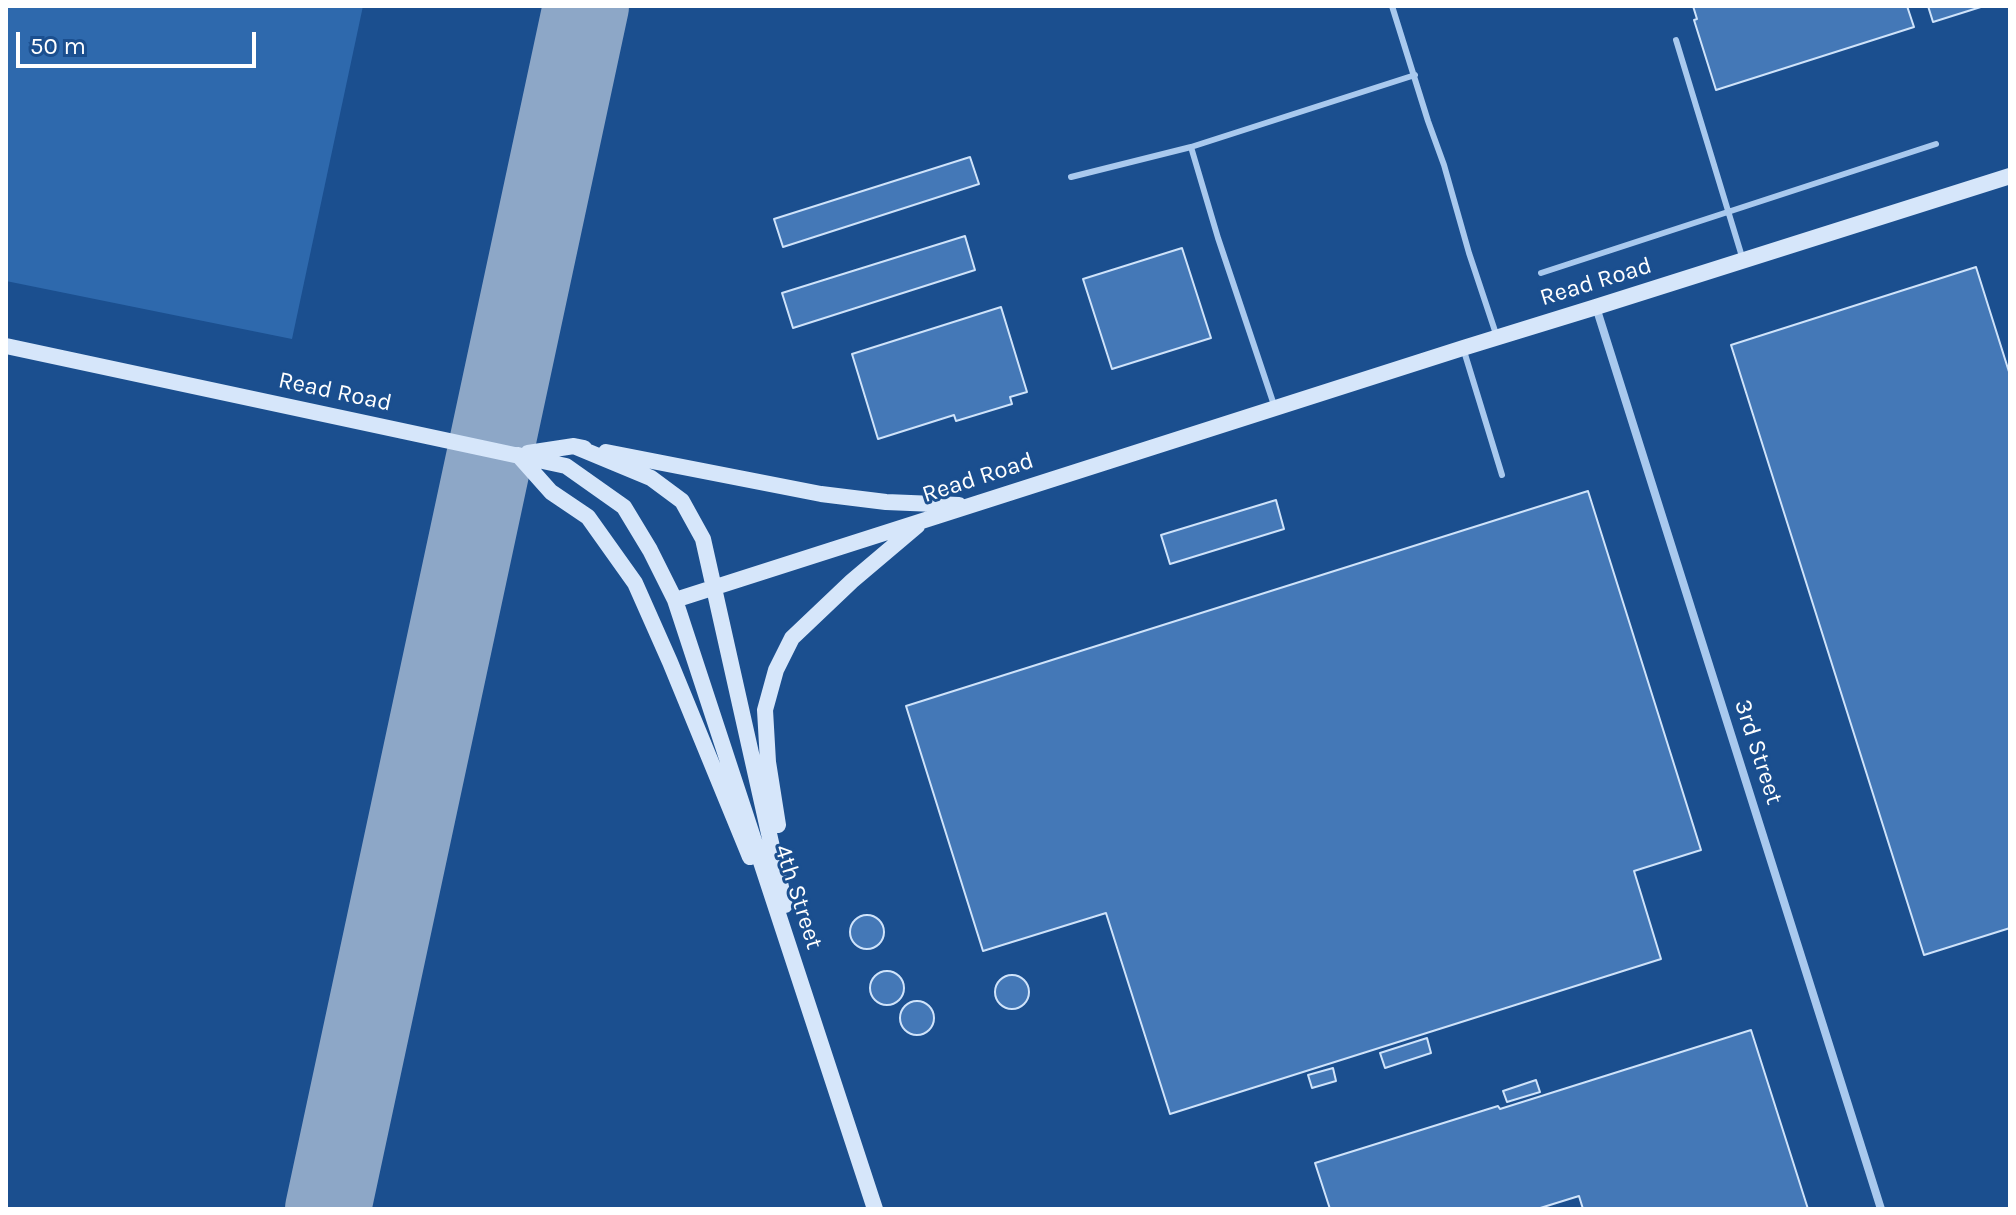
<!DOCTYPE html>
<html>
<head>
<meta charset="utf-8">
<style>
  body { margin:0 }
  #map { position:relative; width:2016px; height:1215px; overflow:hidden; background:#1b4f8f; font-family:Karla,sans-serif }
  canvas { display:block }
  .frame { position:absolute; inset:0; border:8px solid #fff; pointer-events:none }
  .scale { position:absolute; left:16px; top:32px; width:240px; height:36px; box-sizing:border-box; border:4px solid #fff; border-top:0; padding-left:10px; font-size:24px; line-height:28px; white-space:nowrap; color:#fff; -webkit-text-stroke:6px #1b4f8f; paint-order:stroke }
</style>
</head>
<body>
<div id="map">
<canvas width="2016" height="1215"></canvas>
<div class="frame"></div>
<div class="scale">50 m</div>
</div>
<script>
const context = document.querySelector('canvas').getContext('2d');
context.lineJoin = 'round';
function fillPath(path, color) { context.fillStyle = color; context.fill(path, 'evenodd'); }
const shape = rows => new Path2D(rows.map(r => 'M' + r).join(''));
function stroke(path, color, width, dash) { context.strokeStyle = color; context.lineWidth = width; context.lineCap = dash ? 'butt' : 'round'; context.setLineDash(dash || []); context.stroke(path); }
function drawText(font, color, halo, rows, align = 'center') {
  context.font = font + ' Karla,sans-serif'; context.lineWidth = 6; context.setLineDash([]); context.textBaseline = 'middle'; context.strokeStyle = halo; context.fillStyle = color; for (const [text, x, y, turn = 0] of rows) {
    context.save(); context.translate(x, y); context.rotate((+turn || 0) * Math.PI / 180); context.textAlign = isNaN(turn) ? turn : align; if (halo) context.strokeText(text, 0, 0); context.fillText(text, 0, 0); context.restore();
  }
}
const green = shape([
  [6,6,363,6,292,339,6,281]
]);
const taxiway = shape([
  [328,1209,586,6]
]);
const building = shape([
  [1693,6,1907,6,1914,27,1716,90,1694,20,1697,19,1693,6],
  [1928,6,1984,6,1933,22,1928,6],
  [970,157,979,184,783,247,774,219,970,157],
  [965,236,975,270,793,328,782,293,965,236],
  [1182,248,1211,338,1112,369,1083,279,1182,248],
  [1976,267,2010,375,2010,928,1924,955,1731,345,1976,267],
  [1001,307,1027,392,1010,397,1012,404,956,421,954,415,878,439,852,354,1001,307],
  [1588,491,1701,850,1634,871,1661,959,1170,1114,1106,913,983,951,906,706,1588,491],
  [1276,500,1284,529,1170,564,1161,535,1276,500],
  '850 932a17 17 0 1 1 34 0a17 17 0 1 1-34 0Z',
  '870 988a17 17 0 1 1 34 0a17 17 0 1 1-34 0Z',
  '995 992a17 17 0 1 1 34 0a17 17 0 1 1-34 0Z',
  '900 1018a17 17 0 1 1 34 0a17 17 0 1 1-34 0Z',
  [1751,1030,1808,1209,1583,1209,1579,1196,1537,1209,1330,1209,1315,1163,1498,1106,1500,1109,1751,1030],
  [1427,1038,1431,1053,1385,1068,1380,1053,1427,1038],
  [1333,1068,1336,1081,1312,1088,1308,1075,1333,1068],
  [1536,1080,1540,1092,1507,1102,1503,1091,1536,1080]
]);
const lane = shape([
  [1392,6,1428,121,1444,165,1469,253,1497,337],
  [1676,40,1743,260],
  [1191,147,1218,238,1275,408],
  [1071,177,1191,147,1415,75],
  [1541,273,1936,144],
  [1464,351,1502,475]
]);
const street = shape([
  [1596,307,1881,1209]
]);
const secondary = shape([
  [6,346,566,466,624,507,650,550,675,600,875,1209],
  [574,446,651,478,682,501,703,539,785,905],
  [606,452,821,494,886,502,959,505],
  [528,453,574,446,584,448],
  [518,455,551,492,588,517,635,583,670,662,750,857],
  [675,600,1463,348,1596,307,2010,176],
  [778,825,768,762,765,710,776,670,792,638,852,581,917,526]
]);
const streetNames = [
  ["Read Road",1596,282,-17],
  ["Read Road",335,392,12],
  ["Read Road",978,478,-18],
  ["3rd Street",1758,752,72],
  ["4th Street",798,897,72]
];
fillPath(green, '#2e69ad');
stroke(taxiway, '#8da7c7', 86);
fillPath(building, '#4478b7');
stroke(building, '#cfe3fa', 2);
stroke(lane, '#a9c9ee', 6);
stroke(street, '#a9c9ee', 8);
stroke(secondary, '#d6e6fa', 16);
drawText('24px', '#fff', '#1b4f8f', streetNames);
</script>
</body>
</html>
